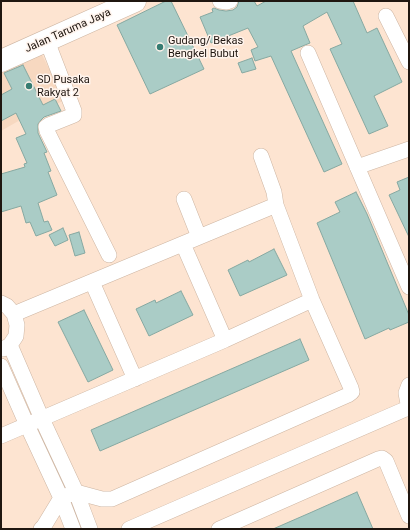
<!DOCTYPE html>
<html>
<head>
<meta charset="utf-8">
<style>
  body { margin:0 }
  #map { position:relative; width:410px; height:530px; overflow:hidden; background:#fde4d1; font-family:Roboto,sans-serif }
  canvas { display:block }
  .frame { position:absolute; inset:0; border:2px solid #1f1610; pointer-events:none }
</style>
</head>
<body>
<div id="map">
<canvas width="410" height="530"></canvas>
<div class="frame"></div>
</div>
<script>
const context = document.querySelector('canvas').getContext('2d');
context.lineJoin = 'round';
function fillPath(path, color) { context.fillStyle = color; context.fill(path, 'evenodd'); }
const shape = rows => new Path2D(rows.map(r => 'M' + r).join(''));
function stroke(path, color, width, dash) { context.strokeStyle = color; context.lineWidth = width; context.lineCap = dash ? 'butt' : 'round'; context.setLineDash(dash || []); context.stroke(path); }
function drawText(font, color, halo, rows, align = 'center') {
  context.font = font + ' Roboto,sans-serif'; context.lineWidth = 3; context.setLineDash([]); context.textBaseline = 'middle'; context.strokeStyle = halo; context.fillStyle = color; for (const [text, x, y, turn = 0] of rows) {
    context.save(); context.translate(x, y); context.rotate((+turn || 0) * Math.PI / 180); context.textAlign = isNaN(turn) ? turn : align; if (halo) context.strokeText(text, 0, 0); context.fillText(text, 0, 0); context.restore();
  }
}
const built = shape([
  [41,53,65,100,37,113,34,112,1,131,1,71]
]);
const building = shape([
  [166,1,171,1,204,69,150,94,117,25,166,1],
  [239,1,254,1,257,6,266,1,353,1,367,33,377,28,402,82,374,96,388,126,369,134,330,49,342,44,327,12,303,26,310,43,305,45,291,51,342,164,324,172,271,56,255,61,251,50,258,47,248,28,211,43,200,17,213,12,212,9,214,8,219,10,226,11,233,10,237,7,239,1],
  [252,58,256,69,242,73,238,63,252,58],
  [23,65,43,105,55,99,61,111,44,117,41,120,38,124,38,133,47,152,44,153,51,171,48,172,57,195,38,203,44,222,48,221,52,230,36,236,30,222,26,223,21,206,1,212,1,174,25,167,24,164,27,163,16,138,26,134,16,113,1,121,1,95,12,89,4,73,23,65],
  [409,177,409,237,389,195,400,190,397,182,409,177],
  [356,192,367,214,409,315,409,322,390,330,389,328,365,339,317,223,340,212,335,202,356,192],
  [63,228,68,240,55,246,49,235,63,228],
  [79,232,85,253,75,256,69,235,79,232],
  [274,249,287,275,240,296,228,270,248,260,249,262,274,249],
  [181,291,193,315,149,336,136,309,155,300,156,303,181,291],
  [84,310,113,370,88,382,58,322,84,310],
  [300,339,309,360,100,451,91,430,300,339],
  [357,492,373,529,273,529,312,512,357,492]
]);
const street = shape([
  [220,1,227,2,230,1],
  [386,16,409,62],
  [47,41,74,111,74,115,49,125,46,127,47,131,109,255],
  [308,53,409,287],
  [357,167,409,149],
  [184,199,199,237],
  [183,244,225,340],
  [92,282,135,379],
  [1,303,7,306,14,314,17,325,16,336,10,345,3,349],
  [14,314,276,205],
  [10,345,42,419,76,492,90,529],
  [1,366,27,425,61,498,73,529],
  [409,385,406,393,409,409],
  [1,436,225,340,312,300],
  [41,529,44,526,61,498,76,492,102,499,112,499,348,395,352,392,351,388,312,300,276,205,274,192,261,156],
  [129,529,408,408],
  [219,529,378,459,382,458,386,461,409,516]
]);
const primary = shape([
  [1,61,135,1]
]);
const markers = [
  [160,47,4,"#367c72"],
  [29,86,4,"#367c72"]
];
const streetNames = [
  ["Jalan Taruma Jaya",68,31,-24]
];
const poiNames = [
  ["Gudang/ Bekas",168,41],
  ["Bengkel Bubut",168,54],
  ["SD Pusaka",37,80],
  ["Rakyat 2",37,93]
];
fillPath(built, '#f7d8c0');
fillPath(building, '#aaccc6');
stroke(building, '#86a8a1', 1);
stroke(street, '#cdb5a2', 16);
stroke(primary, '#cdb5a2', 23);
stroke(street, '#fff', 15);
stroke(primary, '#fff', 22);
for (const [x, y, r, color] of markers) { const dot = new Path2D(); dot.arc(x, y, r, 0, 2 * Math.PI); context.fillStyle = color; context.fill(dot); stroke(dot, '#fff4ed', 1.5); }
drawText('11px', '#1f1610', '#fff4ed', streetNames);
drawText('11px', '#1f1610', '#fff4ed', poiNames, 'left');
</script>
</body>
</html>
